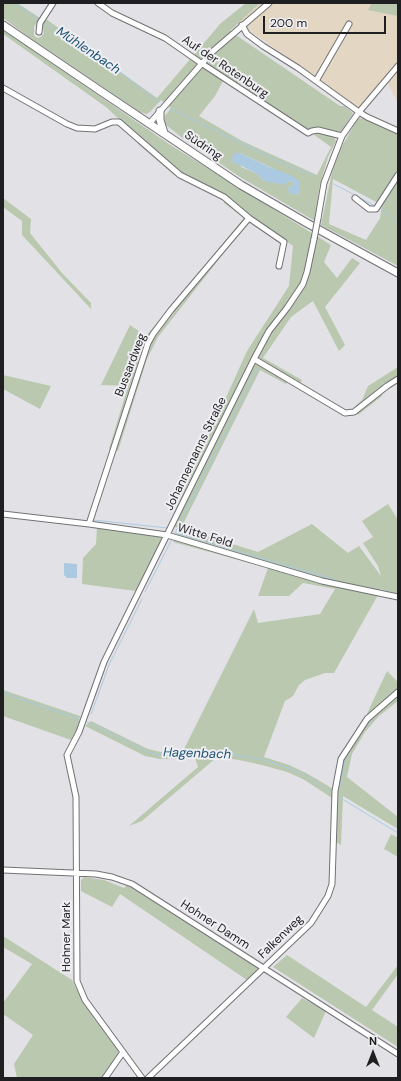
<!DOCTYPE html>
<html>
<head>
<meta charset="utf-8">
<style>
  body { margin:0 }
  #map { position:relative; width:401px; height:1081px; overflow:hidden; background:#e2e2e6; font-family:"DM Sans",sans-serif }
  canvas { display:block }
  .frame { position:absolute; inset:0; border:4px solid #1f1f21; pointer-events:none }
  .north { position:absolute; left:353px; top:1033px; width:40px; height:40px; -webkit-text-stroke:3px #efeff3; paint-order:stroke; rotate:0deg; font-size:11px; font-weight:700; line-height:16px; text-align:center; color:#1f1f21 }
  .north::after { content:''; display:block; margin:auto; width:14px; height:18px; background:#1f1f21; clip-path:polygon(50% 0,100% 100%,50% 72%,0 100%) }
  .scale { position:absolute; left:263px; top:16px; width:123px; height:18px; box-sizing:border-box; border:2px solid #1f1f21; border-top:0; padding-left:5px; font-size:12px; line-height:14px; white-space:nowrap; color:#1f1f21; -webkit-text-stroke:3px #efeff3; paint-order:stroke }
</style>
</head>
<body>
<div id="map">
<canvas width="401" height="1081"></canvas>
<div class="frame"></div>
<div class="north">N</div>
<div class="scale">200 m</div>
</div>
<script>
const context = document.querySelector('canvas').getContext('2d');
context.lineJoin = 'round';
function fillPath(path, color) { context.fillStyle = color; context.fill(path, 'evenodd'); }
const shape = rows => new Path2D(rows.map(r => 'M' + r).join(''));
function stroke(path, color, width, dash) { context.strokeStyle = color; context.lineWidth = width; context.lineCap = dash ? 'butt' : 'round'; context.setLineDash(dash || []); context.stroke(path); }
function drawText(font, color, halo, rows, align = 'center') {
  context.font = font + ' "DM Sans",sans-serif'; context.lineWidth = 4; context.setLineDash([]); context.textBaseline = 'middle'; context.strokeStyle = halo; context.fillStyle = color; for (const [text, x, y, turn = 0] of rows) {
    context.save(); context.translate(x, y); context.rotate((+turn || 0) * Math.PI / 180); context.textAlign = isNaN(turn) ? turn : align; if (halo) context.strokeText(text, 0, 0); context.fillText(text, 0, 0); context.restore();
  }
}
const industrial = shape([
  [258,3,398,3,398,103,384,77,359,109,319,79,238,23,259,4]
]);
const green = shape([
  [3,3,17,3,40,18,34,27,34,35,37,38,41,37,44,33,41,25,46,19,157,98,221,23,246,3,258,3,259,4,230,31,340,106,344,106,353,113,342,131,335,133,322,128,306,129,243,88,246,85,234,82,223,81,215,96,199,116,242,141,317,175,331,147,313,134,318,131,334,137,336,141,328,157,319,188,315,221,240,177,181,137,165,124,165,116,171,108,161,100,150,112,146,114,140,112,29,37,3,18],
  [240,153,272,168,300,186,298,194,288,188,293,185,294,183,291,181,287,182,264,181,256,173,241,167],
  [372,3,398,3,398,16,368,10],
  [3,30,172,146,331,245,324,262,337,278,352,258,360,263,325,307,345,345,339,351,313,301,291,317,263,358,302,380,300,384,290,378,286,384,260,370,181,528,258,552,312,524,348,553,359,546,381,576,378,566,363,543,373,537,362,521,388,504,398,520,398,594,380,589,378,595,334,673,325,673,305,680,299,685,293,696,285,701,264,757,289,765,306,773,320,781,333,789,332,798,303,779,287,772,262,765,239,760,217,757,142,821,129,826,198,767,195,758,160,759,145,756,85,726,91,721,148,749,161,752,183,751,254,609,258,623,320,614,335,589,303,583,289,596,258,596,268,568,173,542,181,528,168,526,247,351,289,286,293,246,248,213,244,218,249,221,158,337,147,359,118,451,109,449,128,386,101,385,130,325,146,336,244,218,224,203,223,194,201,188,174,175,139,145,121,121,106,107,3,34],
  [358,118,365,119,398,134,398,266,321,225,332,172,341,148],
  [333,179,382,205,380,218,366,240,329,224],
  [3,198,31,219,30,233,62,273,91,303,91,309,22,235,22,221,3,207],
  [398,367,398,376,383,384,382,396,358,415,353,408,362,400,368,386],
  [3,375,51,386,40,409,3,389],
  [97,527,163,537,136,591,82,584,83,558,96,544],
  [387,671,398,682,398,689,365,718],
  [3,690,80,716,76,732,71,740,3,716],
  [398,695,398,701,379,716,365,732,352,754,347,777,398,817,398,829,343,796,341,845,336,842,338,792,344,760,349,748,368,721],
  [391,834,398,838,398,857,384,849],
  [84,877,104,880,124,888,127,885,259,969,247,980,120,894,112,907,81,891,81,880],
  [3,936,72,980,78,992,119,1051,102,1078,17,1078,14,1064,33,1035,3,1014,3,1003,32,964,3,947],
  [287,955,366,1007,398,965,398,974,372,1010,398,1027,398,1047,273,967],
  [302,998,326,1011,314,1038,286,1017]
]);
const water = shape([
  [235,153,240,153,269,167,290,175,299,181,300,186,299,193,293,195,289,193,288,188,293,185,294,183,291,181,287,182,286,185,264,181,256,173,233,162,231,160],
  [64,563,77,564,77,578,67,578,64,575]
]);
const stream = shape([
  [14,3,39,20],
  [43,23,104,60,160,102],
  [169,108,280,162,312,175],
  [334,184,375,206],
  [381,209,398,223],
  [93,520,167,528],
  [176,533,336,580],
  [174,535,257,368],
  [145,592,172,539],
  [3,693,79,719],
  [91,714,109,665,142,599],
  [85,721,147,752,161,755,175,755,217,752,264,760,288,768,305,775,332,793],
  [363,729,377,714,398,697],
  [339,791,345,760,349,752],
  [339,797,398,833]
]);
const minor = shape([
  [98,3,112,13,165,38,201,63,308,133,312,131,318,130,342,136],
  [242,25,247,34,263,46,298,68,359,112,367,117,398,131],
  [39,32,40,23,53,3],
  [316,81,349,24],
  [3,88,67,124,77,128,95,129,112,122,119,122,180,175,224,197,249,218,171,310,153,334,148,343,89,524],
  [149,124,212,52,269,3],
  [355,198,369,209,376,209,398,175],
  [249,218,284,242,279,266],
  [318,218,324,183,342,136,359,112,398,66],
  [254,359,345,413,354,412,387,386,398,379],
  [3,514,89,524,167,535,322,581,398,597],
  [3,870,96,874,112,877,132,884,398,1054],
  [105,1078,123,1052],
  [142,1078,85,1000,77,981,76,797,67,755,79,732,104,662,254,359,269,331,287,308,303,284,307,272,314,239],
  [148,1078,311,923,328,896,332,884,335,791,341,759,367,719,398,692]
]);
const major = shape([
  [3,25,102,92,241,185,305,222,398,273],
  [160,111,160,120,164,133]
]);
const minorBridge = shape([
  [314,239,318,218]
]);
const streetNames = [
  ["Auf der Rotenburg",225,67,34],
  ["Südring",203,146,34],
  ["Bussardweg",131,365,-69],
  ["Johannemanns Straße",196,454,-64],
  ["Witte Feld",205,536,17],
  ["Hohner Damm",215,925,33],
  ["Hohner Mark",67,937,-90],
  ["Falkenweg",281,937,-44]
];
const waterNames = [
  ["Mühlenbach",88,51,34],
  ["Hagenbach",197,754,2]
];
fillPath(industrial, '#e3d7c3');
fillPath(green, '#b9c8ae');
fillPath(water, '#abcae1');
stroke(stream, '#abcae1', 1);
stroke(minor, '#727276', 7);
stroke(major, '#727276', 9);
stroke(minor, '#fff', 5);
stroke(major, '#fff', 7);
stroke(minorBridge, '#727276', 7, []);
stroke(minorBridge, '#fff', 5);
drawText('12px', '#1f1f21', '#efeff3', streetNames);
drawText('italic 13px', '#205474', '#efeff3', waterNames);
</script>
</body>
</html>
